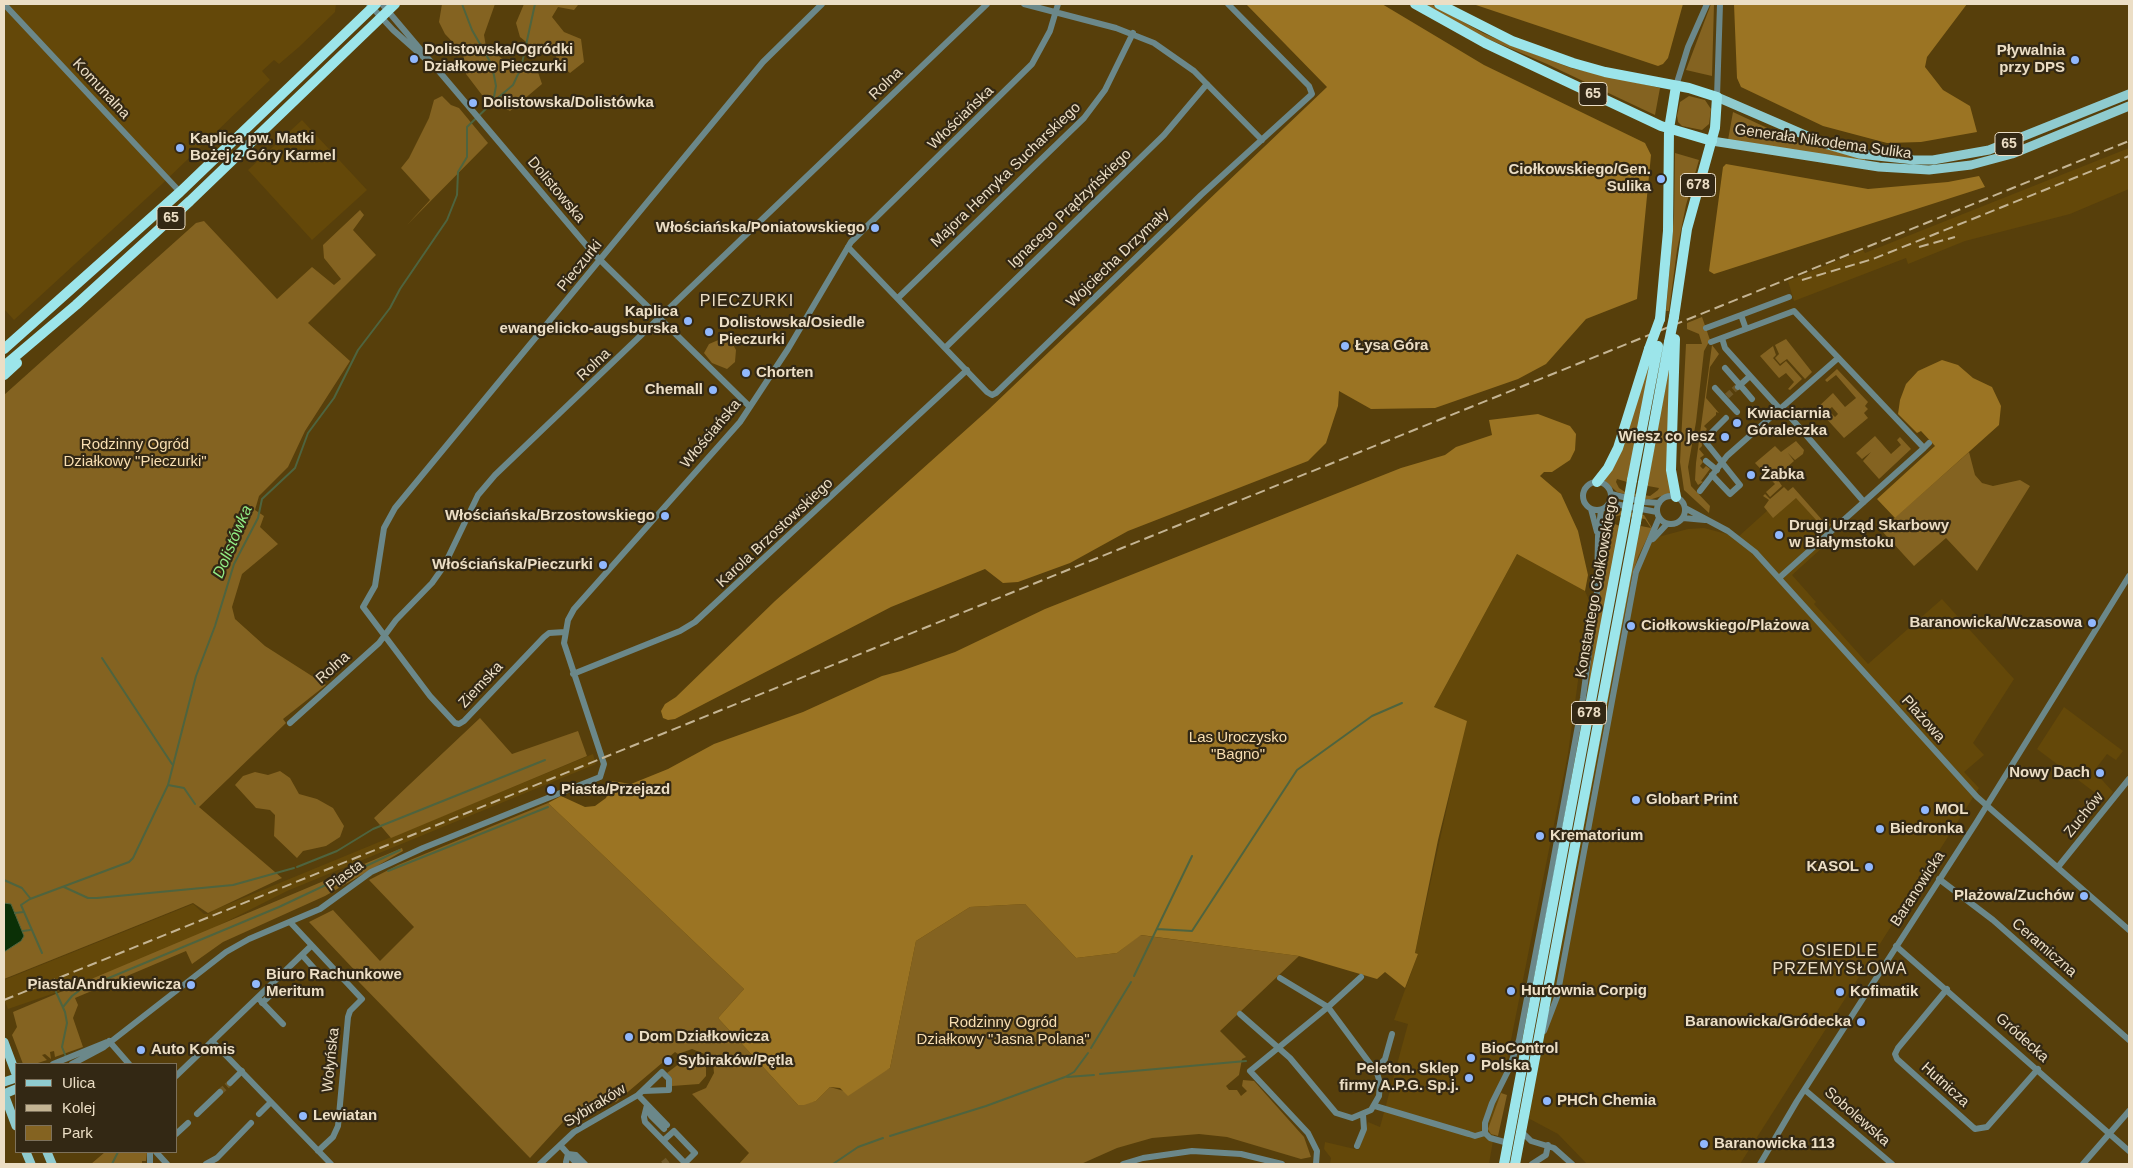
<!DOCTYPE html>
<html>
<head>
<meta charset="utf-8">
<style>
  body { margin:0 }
  #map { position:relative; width:2133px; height:1168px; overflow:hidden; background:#573f0b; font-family:Helvetica,sans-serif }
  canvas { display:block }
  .frame { position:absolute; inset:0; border:5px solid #ecdec5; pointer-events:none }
  .legend { position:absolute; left:15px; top:1063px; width:162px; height:90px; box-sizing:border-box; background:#332814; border:1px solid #7d715b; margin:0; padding:6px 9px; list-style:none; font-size:15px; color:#ecdec5 }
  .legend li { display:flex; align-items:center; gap:10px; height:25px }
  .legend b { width:25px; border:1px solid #7d715b }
</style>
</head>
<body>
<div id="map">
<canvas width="2133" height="1168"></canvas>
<div class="frame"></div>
<ul class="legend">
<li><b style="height:6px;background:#8fcbcf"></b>Ulica</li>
<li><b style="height:6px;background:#c4b493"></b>Kolej</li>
<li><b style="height:14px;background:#846321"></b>Park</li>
</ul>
</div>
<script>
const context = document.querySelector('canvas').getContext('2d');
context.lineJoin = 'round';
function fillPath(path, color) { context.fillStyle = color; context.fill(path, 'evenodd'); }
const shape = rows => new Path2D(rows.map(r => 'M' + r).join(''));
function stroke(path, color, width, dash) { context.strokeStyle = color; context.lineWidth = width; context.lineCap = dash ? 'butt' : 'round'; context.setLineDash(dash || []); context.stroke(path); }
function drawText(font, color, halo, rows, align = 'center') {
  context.font = font + ' Helvetica,sans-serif'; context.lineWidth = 4.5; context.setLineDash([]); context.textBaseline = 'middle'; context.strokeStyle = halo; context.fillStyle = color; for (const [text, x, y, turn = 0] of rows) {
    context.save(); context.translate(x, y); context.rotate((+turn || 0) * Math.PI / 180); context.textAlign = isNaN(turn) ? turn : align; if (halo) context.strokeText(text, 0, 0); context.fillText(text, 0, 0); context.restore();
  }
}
const built = shape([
  [4,4,336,4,335,12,299,47,279,64,274,60,262,71,270,80,161,185,14,320,4,309],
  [302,120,367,190,312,240,248,170],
  [2129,148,2129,189,2070,214,1965,241,1908,264,1906,258,1794,301,1788,281,1863,250,1865,253],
  [1796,497,1833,538,1792,575,1816,602,1814,604,1868,664,1942,599,2014,679,1973,743,1984,755,1964,772,1979,788,1740,1164,1587,1164,1558,1134,1528,1118,1632,544,1688,529,1704,528,1738,537,1768,510],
  [1517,554,1585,591,1589,600,1568,754,1508,1055,1489,1164,1330,1164,1331,1158,1324,1149,1325,1142,1359,1150,1368,1122,1380,1127,1408,1024,1394,1020,1418,954,1415,953,1466,721,1434,707],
  [2064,707,2123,751,2116,760,2107,754,2094,771,2113,792,2106,801,2037,749],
  [593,754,596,764,287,891,206,932,90,981,8,1009,4,999,4,980,193,904,204,914,208,914,214,910]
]);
const green = shape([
  [442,4,495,4,484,35,486,47,511,65,538,72,542,84,510,111,482,95,466,74,463,53,445,34,439,22],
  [524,4,578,5,574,10,558,7,552,17,564,32,581,39,584,62,570,73,559,64,554,52,536,50,520,37,516,23],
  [1423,4,1431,4,1483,33,1510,45,1571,68,1660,88,1655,115,1547,64,1481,36],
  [1711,4,1714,4,1712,76,1686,70],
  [442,96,451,105,459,108,488,143,407,225,430,200,401,168,409,158,429,118,434,100],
  [1689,96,1705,100,1711,109,1709,124,1702,130,1682,126,1678,122,1677,116,1680,102],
  [1733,112,1795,141,1865,159,1865,161,1728,140],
  [1675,153,1699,160,1686,205,1677,250,1669,311,1666,311,1674,216],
  [360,210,364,215,353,230,376,255,308,323,350,361,305,431,288,467,259,496,255,510,264,516,260,527,278,544,242,574,232,607,235,619,265,646,326,685,283,719,286,723,199,807,282,878,208,913,193,903,4,979,4,395,196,223,204,221,277,299,312,267,334,285,341,279,324,258,323,245],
  [1702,317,1710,340,1704,351,1696,422,1688,467,1691,486,1710,506,1709,513,1684,490,1680,462,1686,344,1702,344,1699,334,1687,329,1687,323],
  [723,338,732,343,736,350,735,362,727,369,712,363,704,353,709,344],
  [1786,339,1812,372,1805,379,1787,359,1780,364,1775,358,1779,354,1775,345],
  [1673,344,1671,493,1649,500,1617,492,1604,480,1653,351,1627,482,1617,479,1616,482,1619,488,1625,492,1650,496,1658,490,1659,488,1648,486,1648,481],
  [1712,345,1719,354,1710,367,1706,398,1719,413,1716,412,1716,415,1704,426,1707,429,1701,437,1702,446,1699,449,1704,455,1700,458,1703,462,1700,466,1703,469,1706,466,1710,469,1701,481,1703,482,1698,485,1695,480,1696,463],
  [1773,346,1776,355,1773,358,1780,366,1786,361,1802,379,1790,390,1788,389,1794,382,1786,373,1779,378,1760,356],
  [1837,369,1868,402,1865,406,1868,409,1864,413,1868,418,1844,438,1824,416,1829,411,1835,417,1838,414,1832,407,1823,414,1817,408,1833,393,1845,407,1856,398,1836,375,1827,382,1825,380],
  [1875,436,1891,454,1901,445,1897,440,1900,437,1911,449,1879,479,1863,461,1871,452,1862,459,1856,453],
  [1796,441,1804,450,1803,454,1795,460,1788,453,1794,461,1776,477,1782,486,1770,497,1766,492,1775,484,1755,463,1775,446,1781,452],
  [1969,452,1975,475,1982,483,1993,486,2020,480,2030,486,1977,571,1946,538,1914,566,1881,530],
  [1784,487,1788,491,1793,487,1824,522,1827,520,1831,525,1823,532,1818,531,1816,529,1817,521,1796,498,1773,518,1764,507,1769,500,1763,496,1765,494,1770,499],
  [1621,511,1644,515,1652,528,1638,557,1632,575,1573,883,1639,529,1641,526,1651,528,1645,519,1621,515,1614,517,1610,522,1620,526,1586,703,1600,591,1603,522],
  [480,718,512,754,578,731,587,756,391,838,374,818],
  [280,771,290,778,299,794,317,799,333,808,344,826,340,837,326,846,303,851,297,858,274,836,275,815,270,810,256,808,235,785,243,776,255,772,268,775],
  [548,803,744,989,718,1018,798,1105,816,1101,830,1087,844,1091,890,1068,916,941,970,907,1025,904,1076,958,1117,953,1140,935,1299,956,1220,1031,1246,1057,1242,1059,1239,1075,1226,1086,1229,1090,1237,1090,1241,1096,1247,1091,1242,1086,1243,1080,1254,1081,1304,1137,1311,1157,1301,1159,1227,1137,1199,1134,1152,1138,1117,1148,1081,1164,739,1164,749,1153,692,1094,706,1088,714,1073,713,1063,707,1055,692,1049,678,1054,675,1052,616,1102,608,1099,573,1111,530,1158,358,981,362,978,309,922,333,910,380,961,414,927,369,880,398,865],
  [402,848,403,851,325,896,223,942,192,964,186,951,75,998,78,1005,73,1018,83,1047,55,1057,54,1051,50,1052,51,1059,45,1054,42,1055,47,1060,35,1064,23,1064,12,1035,17,1027,13,1012],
  [688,1057,698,1058,703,1061,706,1066,706,1076,699,1084,672,1086,672,1078,667,1073],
  [1501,1093,1507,1095,1498,1136,1491,1134,1488,1129],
  [105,1152,147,1152,146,1161,142,1161,142,1164,91,1164]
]);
const forest = shape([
  [1246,4,1382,4,1484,65,1645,143,1651,155,1637,299,1586,319,1546,364,1518,379,1435,408,1371,409,1339,391,1338,406,1326,443,1308,461,1128,531,1070,563,1018,582,1003,583,985,569,891,607,675,719,668,720,663,718,661,711,665,704,676,697,775,601,988,410,1327,87],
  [1473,4,1683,4,1668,58,1663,64,1658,66],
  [1734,4,1967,4,1927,57,1925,67,1943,90,1970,106,1977,132,1921,142,1887,143,1823,126,1741,87,1737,78],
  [1726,164,1868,189,1948,182,1979,176,1985,187,1714,274,1709,271,1723,167],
  [1942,360,1958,365,1973,378,1992,387,2001,406,1999,425,1895,518,1877,499,1935,446,1921,431,1917,433,1898,414,1900,400,1906,384,1918,371],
  [1538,414,1570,426,1576,434,1575,450,1570,460,1552,472,1544,472,1540,476,1561,494,1578,531,1588,575,1585,591,1517,554,1434,707,1467,721,1438,840,1415,953,1418,954,1405,988,1385,972,1377,979,1299,956,1141,935,1117,953,1076,958,1025,904,970,907,916,941,890,1068,848,1096,840,1088,830,1087,816,1101,804,1105,798,1105,718,1018,744,989,548,803,561,796,585,807,595,806,606,798,612,781,631,784,668,769,714,744,803,712,882,676,901,671,955,652,1045,609,1401,468,1445,455,1456,447,1492,435,1489,420]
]);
const water = shape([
  [4,903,11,904,24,936,21,941,4,952,4,903]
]);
const stream = shape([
  [494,101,513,85,521,68,535,4],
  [102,658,172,764],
  [168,785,184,788,195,804],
  [297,867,337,851,373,829,545,760],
  [388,871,548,807],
  [4,880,22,888,30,898],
  [64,887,88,898,97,898,233,885,294,868],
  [15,913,23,912],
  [1157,929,1192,931,1297,770,1372,716,1402,703],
  [23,931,30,930],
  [42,953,21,905,30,899,129,862,133,858,168,785,196,676,215,626,234,564,258,518,262,499,295,468,308,433,334,398,358,350,390,308,400,289,447,220,457,195,458,172,467,157,467,127,493,102,496,86,492,65,472,30,462,4],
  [1134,976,1192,856],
  [56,992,65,1012,67,1023,62,1047,66,1057],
  [63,1007,72,996,80,990,279,907,400,850],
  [1091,1048,1131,982],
  [1100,1074,1246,1061],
  [1067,1077,1094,1075],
  [890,1136,986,1106,1065,1077,1074,1072,1088,1053],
  [112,1164,118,1152],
  [833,1164,858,1147,883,1138]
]);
const minorTunnel = shape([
  [1727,396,1737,387],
  [220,1092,230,1083],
  [663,1164,669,1159]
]);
const minor = shape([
  [4,4,180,192],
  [369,4,393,30,429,62],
  [382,4,592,252,750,407],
  [1024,4,1116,28,1154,43,1194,71,1262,140],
  [1676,86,1688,47,1707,4],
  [1717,97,1720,4],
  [848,247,987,392,992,395,996,393,1201,195,1312,94,1309,86,1228,4],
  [898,298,1084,118,1105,90,1133,33],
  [1706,328,1741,315],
  [1746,329,1741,315,1789,297],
  [1722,338,1725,348,1780,409,1837,359],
  [1711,342,1794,311,1924,448,1929,443],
  [945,348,1164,135,1207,84],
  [1725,368,1740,385,1738,387],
  [1750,376,1740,385,1752,399],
  [1715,388,1737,412],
  [1706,461,1717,470],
  [1712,475,1730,494,1740,485,1704,440,1726,418],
  '1583 496a14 14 0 1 1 28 0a14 14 0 1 1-28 0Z',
  [1700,491,1727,456,1780,409,1786,412,1864,502],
  [1611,494,1644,502,1659,503],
  '1657 510a14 14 0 1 1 28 0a14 14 0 1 1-28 0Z',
  [1610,503,1657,512],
  [1685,508,1728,531,1755,552,1977,797,2129,930],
  [1591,509,1597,532],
  [1683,518,1705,520],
  [1653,539,1667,524],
  [1779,578,1924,448],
  [565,632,549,633,544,637,464,721,459,724,455,723,430,696,363,607,375,586,384,528,395,508,763,62,822,4],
  [573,674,680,631,695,622,967,370],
  [290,723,379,643,396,620,432,583,444,566,478,495,495,475,987,4],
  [2058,867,2129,779],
  [1939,879,1993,920,2129,1040],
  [290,922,362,999,350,1011,348,1017,338,1126,333,1137,318,1151],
  [1896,946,2129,1151],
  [302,955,321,976],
  [1947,989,1898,1048,1895,1054,1897,1059,1975,1129,1987,1127,2038,1069],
  [258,998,283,1024],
  [262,1003,275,991],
  [1240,1014,1290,1058,1336,1113,1352,1118,1371,1110,1379,1096,1380,1083,1377,1073,1328,1007,1280,978],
  [1544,1031,1557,997,1636,572,1659,518],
  [109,1041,129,1064],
  [212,1041,331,1164],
  [53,1064,107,1042],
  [72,1064,104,1047,226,952,249,939,320,909,371,872,423,848,600,777,604,764,564,643,568,620,574,609,740,422,788,349,851,242,1032,64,1050,31,1058,4],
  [1375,1070,1385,1059,1392,1034],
  [176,1076,311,946],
  [230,1083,242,1071],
  [1805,1090,1892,1164],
  [638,1095,667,1125],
  [647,1105,644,1117,645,1122,685,1163,695,1153,674,1131,664,1140],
  [647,1106,651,1116,664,1129],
  [1375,1106,1469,1134,1475,1136,1485,1133],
  [197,1114,220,1092],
  [259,1114,271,1102],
  [1522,1132,1531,1141,1554,1148,1572,1164],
  [1485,1133,1485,1123,1492,1103,1509,1069,1519,1040,1551,873,1583,698,1597,592,1598,536,1601,510],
  [1485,1133,1490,1138,1508,1143],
  [176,1134,188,1123],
  [560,1145,577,1164],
  [1357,1146,1364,1129,1363,1115],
  [156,1152,167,1164],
  [568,1154,576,1155,585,1164],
  [566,1162,568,1154],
  [150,1164,150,1152],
  [206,1164,217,1158,251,1123],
  [540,1164,574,1132,638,1095,662,1072,669,1079,669,1090,643,1091],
  [1123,1164,1143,1158,1192,1151,1241,1154,1282,1164],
  [1316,1164,1317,1151,1308,1133,1250,1071,1328,1007,1361,977],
  [1532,1164,1546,1155,1548,1145],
  [1760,1164,1797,1101,1976,823,2129,576],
  [2083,1164,2129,1111]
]);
const major = shape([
  [1717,97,1828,145,1859,154,1914,160,1933,160,1989,150,2129,94],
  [1712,141,1879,167,1929,170,1971,165,2012,154,2129,106],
  [4,1042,16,1074],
  [4,1082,16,1078],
  [4,1094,16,1126],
  [4,1094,16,1089],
  [26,1152,31,1164],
  [47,1152,52,1164]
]);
const highway = shape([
  [1415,4,1485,43,1661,126,1712,141],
  [1439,4,1512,41,1573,63,1605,72,1689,88,1717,97,1715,128,1687,229,1674,317],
  [1660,319,1668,231,1669,129,1676,86],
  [1675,339,1671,470,1676,497],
  [4,349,180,192,376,4],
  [4,366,76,305,190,201,395,4],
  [4,375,17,363],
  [1632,480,1658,346],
  [1597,482,1608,468,1618,448,1649,349],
  [1643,483,1669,342],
  [1504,1164,1625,520],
  [1515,1164,1636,522]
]);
const rail = shape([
  [1919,247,1955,237],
  [1802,280,1873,259,2129,156],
  [4,1000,2129,141]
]);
const highwayBridge = shape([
  [1669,342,1674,317],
  [1649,349,1660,319],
  [1625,520,1632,480],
  [1636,522,1643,483]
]);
const markers = [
  [414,59,5,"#91b8fd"],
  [2075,60,5,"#91b8fd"],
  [473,103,5,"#91b8fd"],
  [180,148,5,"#91b8fd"],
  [1661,179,5,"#91b8fd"],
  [875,228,5,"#91b8fd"],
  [688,321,5,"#91b8fd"],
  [709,332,5,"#91b8fd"],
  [1345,346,5,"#91b8fd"],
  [746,373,5,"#91b8fd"],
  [713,390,5,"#91b8fd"],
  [1737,423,5,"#91b8fd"],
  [1725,437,5,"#91b8fd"],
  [1751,475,5,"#91b8fd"],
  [665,516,5,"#91b8fd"],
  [1779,535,5,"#91b8fd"],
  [603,565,5,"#91b8fd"],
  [2092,623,5,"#91b8fd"],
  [1631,626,5,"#91b8fd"],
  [2100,773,5,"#91b8fd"],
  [551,790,5,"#91b8fd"],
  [1636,800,5,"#91b8fd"],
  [1925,810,5,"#91b8fd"],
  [1880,829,5,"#91b8fd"],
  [1540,836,5,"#91b8fd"],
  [1869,867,5,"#91b8fd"],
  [2084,896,5,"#91b8fd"],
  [256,984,5,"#91b8fd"],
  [191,985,5,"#91b8fd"],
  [1511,991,5,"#91b8fd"],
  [1840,992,5,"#91b8fd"],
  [1861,1022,5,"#91b8fd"],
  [629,1037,5,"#91b8fd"],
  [141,1050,5,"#91b8fd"],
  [1471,1058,5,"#91b8fd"],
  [668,1061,5,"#91b8fd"],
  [1469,1078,5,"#91b8fd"],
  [1547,1101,5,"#91b8fd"],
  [303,1116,5,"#91b8fd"],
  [1704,1144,5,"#91b8fd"]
];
const shields = [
  [1593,94,28],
  [2009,144,28],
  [1698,185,35],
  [171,218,28],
  [1589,713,35]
];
const shieldNames = [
  ["65",1593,94],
  ["65",2009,144],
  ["678",1698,185],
  ["65",171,218],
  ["678",1589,713]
];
const poiNames = [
  ["Dolistowska/Ogródki",424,50],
  ["Działkowe Pieczurki",424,67],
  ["Pływalnia",2065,51,"right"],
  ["przy DPS",2065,68,"right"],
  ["Dolistowska/Dolistówka",483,103],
  ["Kaplica pw. Matki",190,139],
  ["Bożej z Góry Karmel",190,156],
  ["Ciołkowskiego/Gen.",1651,170,"right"],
  ["Sulika",1651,187,"right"],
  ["Włościańska/Poniatowskiego",865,228,"right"],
  ["Kaplica",678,312,"right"],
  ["ewangelicko-augsburska",678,329,"right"],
  ["Dolistowska/Osiedle",719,323],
  ["Pieczurki",719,340],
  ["Łysa Góra",1355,346],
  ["Chorten",756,373],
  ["Chemall",703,390,"right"],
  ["Kwiaciarnia",1747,414],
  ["Góraleczka",1747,431],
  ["Wiesz co jesz",1715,437,"right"],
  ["Żabka",1761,475],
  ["Włościańska/Brzostowskiego",655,516,"right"],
  ["Drugi Urząd Skarbowy",1789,526],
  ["w Białymstoku",1789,543],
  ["Włościańska/Pieczurki",593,565,"right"],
  ["Baranowicka/Wczasowa",2082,623,"right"],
  ["Ciołkowskiego/Plażowa",1641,626],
  ["Nowy Dach",2090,773,"right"],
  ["Piasta/Przejazd",561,790],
  ["Globart Print",1646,800],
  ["MOL",1935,810],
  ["Biedronka",1890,829],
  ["Krematorium",1550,836],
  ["KASOL",1859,867,"right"],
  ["Plażowa/Zuchów",2074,896,"right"],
  ["Biuro Rachunkowe",266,975],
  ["Meritum",266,992],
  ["Piasta/Andrukiewicza",181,985,"right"],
  ["Hurtownia Corpig",1521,991],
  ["Kofimatik",1850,992],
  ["Baranowicka/Gródecka",1851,1022,"right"],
  ["Dom Działkowicza",639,1037],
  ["BioControl",1481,1049],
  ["Polska",1481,1066],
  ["Auto Komis",151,1050],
  ["Sybiraków/Pętla",678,1061],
  ["Peleton. Sklep",1459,1069,"right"],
  ["firmy A.P.G. Sp.j.",1459,1086,"right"],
  ["PHCh Chemia",1557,1101],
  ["Lewiatan",313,1116],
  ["Baranowicka 113",1714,1144]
];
const streetNames = [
  ["Rolna",886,84,-44],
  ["Komunalna",101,89,47],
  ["Włościańska",961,118,-44],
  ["Generała Nikodema Sulika",1823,142,8],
  ["Majora Henryka Sucharskiego",1006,175,-44],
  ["Dolistowska",556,190,50],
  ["Ignacego Prądzyńskiego",1070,209,-44],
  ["Wojciecha Drzymały",1118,258,-44],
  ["Pieczurki",580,266,-51],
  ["Rolna",594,365,-43],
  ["Włościańska",711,434,-50],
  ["Karola Brzostowskiego",775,533,-43],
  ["Konstantego Ciołkowskiego",1597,587,-80],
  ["Rolna",333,668,-42],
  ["Ziemska",481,685,-47],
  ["Plażowa",1923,719,48],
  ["Zuchów",2084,815,-51],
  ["Piasta",345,876,-36],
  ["Baranowicka",1918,889,-57],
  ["Ceramiczna",2044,948,41],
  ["Gródecka",2022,1038,42],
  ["Wołyńska",331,1060,-84],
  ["Hutnicza",1945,1085,42],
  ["Sybiraków",595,1106,-31],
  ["Sobolewska",1857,1117,41]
];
const parkNames = [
  ["Rodzinny Ogród",135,445],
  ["Działkowy \"Pieczurki\"",135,462],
  ["Las Uroczysko",1238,738],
  ["\"Bagno\"",1238,755],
  ["Rodzinny Ogród",1003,1023],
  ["Działkowy \"Jasna Polana\"",1003,1040]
];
const neighbourhoodNames = [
  ["PIECZURKI",747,302],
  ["OSIEDLE",1840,952],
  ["PRZEMYSŁOWA",1840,970]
];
const waterNames = [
  ["Dolistówka",233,542,-67]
];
fillPath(built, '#644809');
fillPath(green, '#846321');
fillPath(forest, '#9b7423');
fillPath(water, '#0b3006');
stroke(water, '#4e643f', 1);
stroke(stream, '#4e643f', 2);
stroke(minorTunnel, '#6d5727', 6, [6, 3]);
stroke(minor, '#6b888a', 6);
stroke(major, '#8fcbcf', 9);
stroke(highway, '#9ce5ea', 10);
stroke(rail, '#c4b493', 2, [10, 5]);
stroke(highwayBridge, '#9ce5ea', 10);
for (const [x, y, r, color] of markers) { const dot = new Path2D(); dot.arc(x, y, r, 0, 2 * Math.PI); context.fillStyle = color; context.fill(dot); stroke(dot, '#332814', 2); }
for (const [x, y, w] of shields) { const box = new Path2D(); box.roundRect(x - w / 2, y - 11.5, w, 23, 4); context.fillStyle = '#332814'; context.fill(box); stroke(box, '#ecdec5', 1); }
drawText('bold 14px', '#ecdec5', null, shieldNames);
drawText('bold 15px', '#ecdec5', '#332814', poiNames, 'left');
drawText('15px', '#ecdec5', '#332814', streetNames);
drawText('15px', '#f8deb1', '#332814', parkNames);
context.letterSpacing = '1px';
drawText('16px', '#ecdec5', '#332814', neighbourhoodNames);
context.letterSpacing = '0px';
drawText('italic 16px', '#92ed85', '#332814', waterNames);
</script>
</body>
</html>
